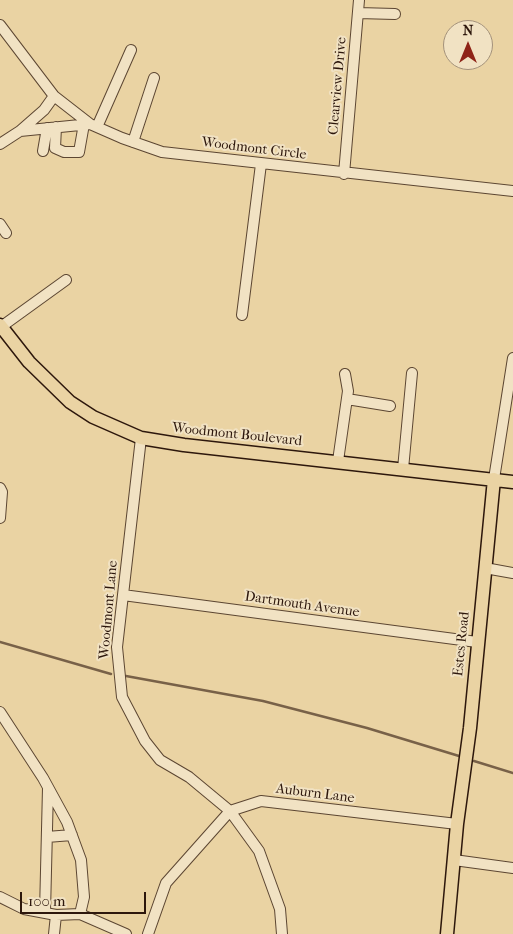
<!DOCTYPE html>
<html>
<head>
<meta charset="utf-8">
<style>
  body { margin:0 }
  #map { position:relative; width:513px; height:934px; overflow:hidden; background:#ead3a3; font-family:"IM FELL French Canon",serif }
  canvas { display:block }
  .north { position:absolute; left:443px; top:20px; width:50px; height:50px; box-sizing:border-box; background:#f1e2c3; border:1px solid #a3917a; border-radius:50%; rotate:0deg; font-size:14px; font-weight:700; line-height:20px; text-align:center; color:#2d170c }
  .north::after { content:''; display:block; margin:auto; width:18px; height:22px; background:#8f2418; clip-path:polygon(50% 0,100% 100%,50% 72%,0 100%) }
  .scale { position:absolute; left:20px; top:892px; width:126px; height:22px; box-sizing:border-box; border:2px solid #2d170c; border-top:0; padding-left:6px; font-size:15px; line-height:18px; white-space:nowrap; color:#2d170c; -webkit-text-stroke:4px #f1e2c3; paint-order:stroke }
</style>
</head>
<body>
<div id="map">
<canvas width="513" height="934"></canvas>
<div class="north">N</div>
<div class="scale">100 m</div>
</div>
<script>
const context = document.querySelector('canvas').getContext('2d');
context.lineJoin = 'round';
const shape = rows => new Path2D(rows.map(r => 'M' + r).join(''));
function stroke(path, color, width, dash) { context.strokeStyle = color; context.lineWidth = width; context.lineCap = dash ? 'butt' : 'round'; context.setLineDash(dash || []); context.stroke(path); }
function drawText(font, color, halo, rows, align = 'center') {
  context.font = font + ' "IM FELL French Canon",serif'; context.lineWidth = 4; context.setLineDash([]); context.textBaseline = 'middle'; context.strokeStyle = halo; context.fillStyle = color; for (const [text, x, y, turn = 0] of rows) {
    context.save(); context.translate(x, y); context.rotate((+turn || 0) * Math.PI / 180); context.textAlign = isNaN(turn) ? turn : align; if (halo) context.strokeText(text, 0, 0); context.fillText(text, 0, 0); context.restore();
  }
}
const stream = shape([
  [0,642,111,674],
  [126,676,263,701,367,728,459,756],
  [474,761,513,773]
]);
const minor = shape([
  [358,13,395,14],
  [0,25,54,96,90,124],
  [56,127,55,148,64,152,79,152,84,124],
  [97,127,131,50],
  [20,131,44,110,54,96],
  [133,142,154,78],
  [0,144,20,131,90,124,122,138,162,152,513,191],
  [43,151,47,128],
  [344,174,359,0],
  [0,224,6,233],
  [242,315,261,164],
  [1,327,66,280],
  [347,399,390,406],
  [141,438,117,647,122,697,145,741,160,760,189,777,230,811,259,851,280,909,282,934],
  [338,461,348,391,345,374],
  [403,469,412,373],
  [494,479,513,358],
  [0,488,2,492,0,518],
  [485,568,513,573],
  [123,595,477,642],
  [0,712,43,778,67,822,81,860,84,897,80,914],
  [47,837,72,835],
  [454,860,513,868],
  [0,897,24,909,56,915,80,914,126,934],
  [45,912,48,788],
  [54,934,56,915],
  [148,934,166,883,230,811,261,801,457,824]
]);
const major = shape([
  [0,325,29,362,70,402,93,417,141,438,184,445,513,482],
  [447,934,457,824,470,728,494,479]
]);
const streetNames = [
  ["Clearview Drive",338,86,-85],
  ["Woodmont Circle",254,149,7],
  ["Woodmont Boulevard",237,435,6],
  ["Dartmouth Avenue",302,605,8],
  ["Woodmont Lane",109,610,-85],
  ["Estes Road",462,644,-84],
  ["Auburn Lane",315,794,7]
];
stroke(stream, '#786148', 2.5);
stroke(minor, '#5c4632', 12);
stroke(major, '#2d170c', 15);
stroke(minor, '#f1e2c3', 10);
stroke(major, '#ead3a3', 12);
drawText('14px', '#2d170c', '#f1e2c3', streetNames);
</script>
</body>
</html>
